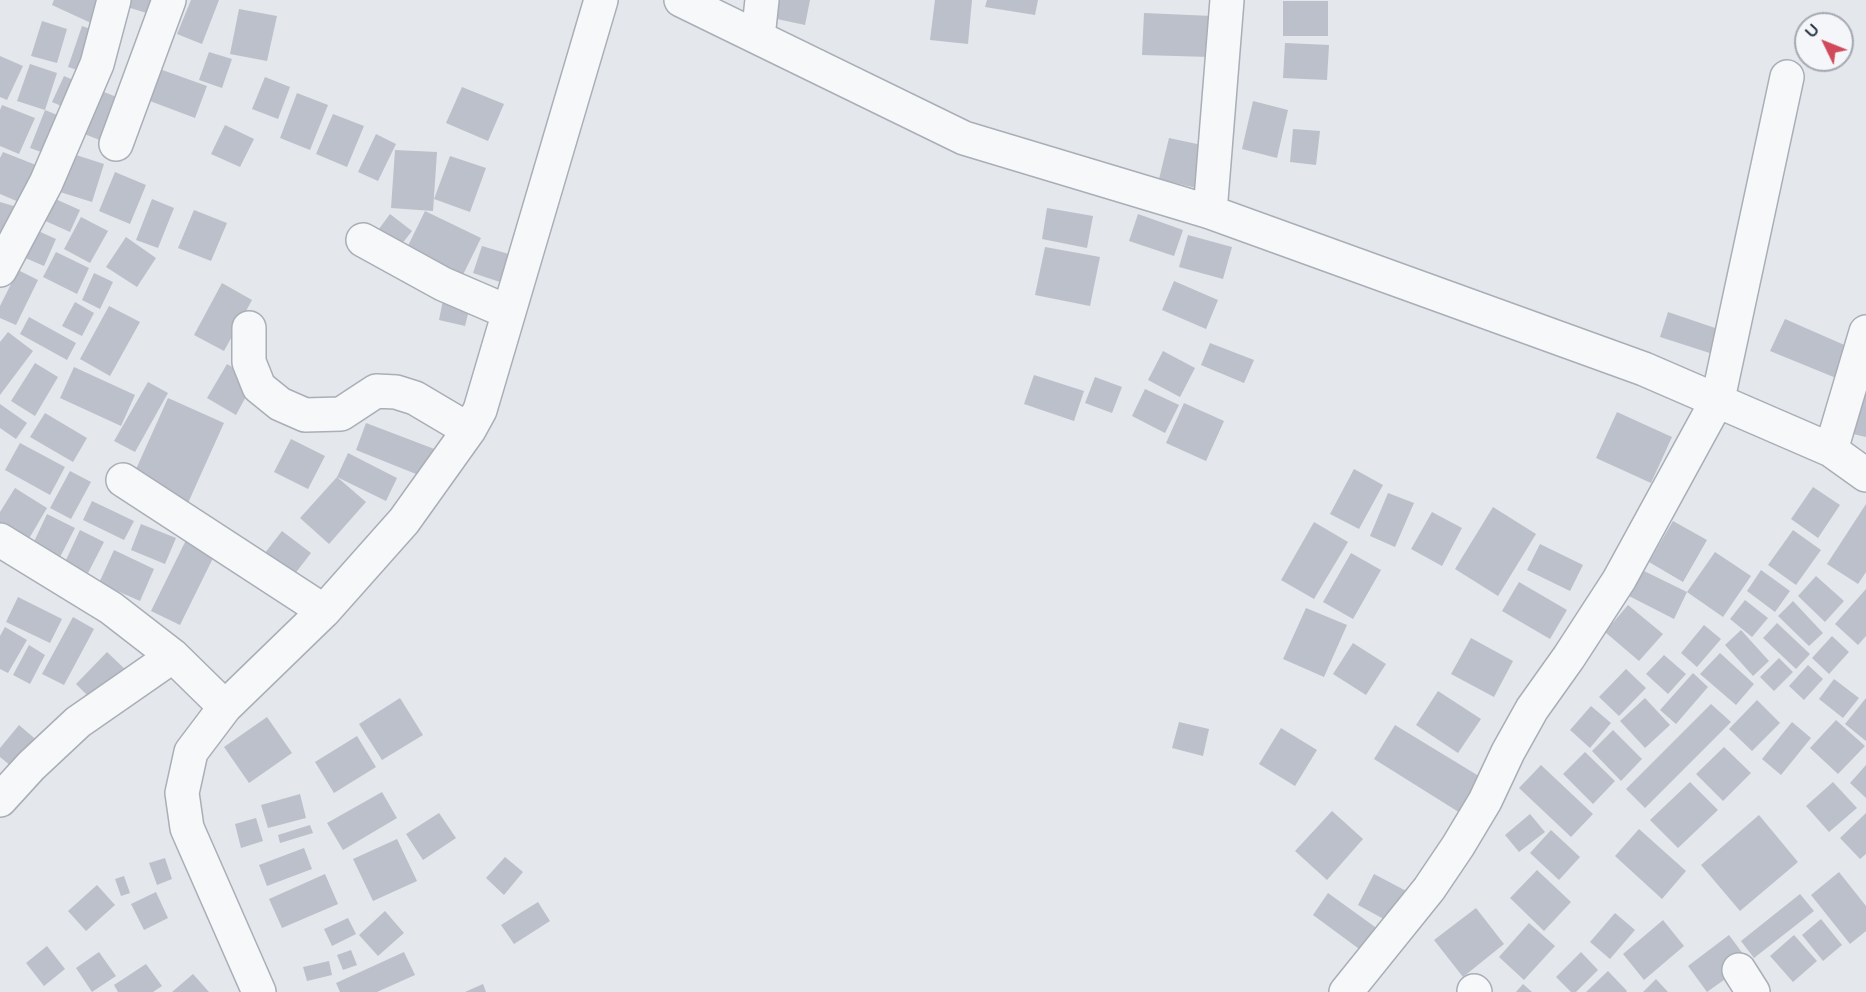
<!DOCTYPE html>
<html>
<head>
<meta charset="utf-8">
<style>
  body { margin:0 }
  #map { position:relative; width:1866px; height:992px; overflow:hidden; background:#e4e7ec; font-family:"Varela Round",sans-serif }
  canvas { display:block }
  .north { position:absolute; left:1794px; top:12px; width:60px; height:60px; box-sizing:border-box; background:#f4f6f9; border:2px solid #a4a8b1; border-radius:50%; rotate:313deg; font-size:16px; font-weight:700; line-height:24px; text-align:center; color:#2b3445 }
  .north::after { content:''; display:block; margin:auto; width:21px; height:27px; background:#d1495b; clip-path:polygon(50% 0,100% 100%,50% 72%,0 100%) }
</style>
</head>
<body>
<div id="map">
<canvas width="1866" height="992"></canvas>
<div class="north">U</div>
</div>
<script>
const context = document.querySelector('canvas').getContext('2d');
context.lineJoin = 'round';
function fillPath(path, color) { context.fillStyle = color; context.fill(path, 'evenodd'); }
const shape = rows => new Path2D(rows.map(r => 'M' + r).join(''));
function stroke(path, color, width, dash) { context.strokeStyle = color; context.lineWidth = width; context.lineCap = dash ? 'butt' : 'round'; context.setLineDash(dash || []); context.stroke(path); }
const building = shape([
  [54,0,101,0,91,23,52,5],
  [126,0,162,0,156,16,124,6],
  [191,0,219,0,202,44,177,34],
  [766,0,810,0,805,25,763,16],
  [935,0,972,0,968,44,930,40],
  [987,0,1038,0,1035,15,985,7],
  [1283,1,1328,1,1328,36,1283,36],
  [239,9,277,16,267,61,230,54],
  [1144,13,1212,16,1210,57,1142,55],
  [42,21,67,29,57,63,31,56],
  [82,26,102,33,89,74,68,67],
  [1285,43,1329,45,1327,80,1283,78],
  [209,52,232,59,222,88,199,80],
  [0,56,23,66,7,100,0,97],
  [30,64,57,73,45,110,67,119,52,156,30,148,45,110,17,101],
  [154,67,207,86,195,118,142,98],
  [64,76,85,85,73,111,52,102],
  [265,77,290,87,278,119,252,109],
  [462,87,504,104,488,141,446,123],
  [94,88,129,102,112,145,77,131],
  [297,93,328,105,310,150,280,138],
  [1253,101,1288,110,1277,158,1242,149],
  [2,105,35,118,19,154,0,146,0,110],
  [333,114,364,126,347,167,316,154],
  [225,125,254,139,240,167,211,154],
  [1293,129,1320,131,1316,165,1290,162],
  [376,134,396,144,378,181,358,172],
  [1169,138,1211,147,1200,189,1159,179],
  [395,150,437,152,433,211,391,208],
  [3,152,41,167,26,205,0,194,0,158],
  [73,154,104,164,92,202,60,192],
  [450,156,486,168,470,212,434,199],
  [115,172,146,185,130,224,99,211],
  [51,197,80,210,70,232,41,219],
  [152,199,174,208,158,248,136,240],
  [0,202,17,207,9,235,0,233],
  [1047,208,1093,216,1087,248,1042,239],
  [194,210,227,223,211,261,178,248],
  [425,211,481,238,459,283,403,256],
  [390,214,412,231,394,254,373,237],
  [1138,214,1183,230,1174,256,1129,241],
  [81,217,108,231,90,263,64,249],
  [36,230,56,239,44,266,23,257],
  [1188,235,1232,247,1223,279,1179,267],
  [126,237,156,258,137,287,106,267],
  [482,246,512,255,503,283,473,273],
  [1045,247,1100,257,1090,306,1035,295],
  [56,252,89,268,77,294,43,277],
  [18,270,38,280,16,325,0,318,0,306],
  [94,273,113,282,100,309,82,300],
  [1174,281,1218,300,1206,329,1162,310],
  [222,283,252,300,224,351,194,335],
  [443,300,470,306,465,326,439,320],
  [75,302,94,313,82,336,62,326],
  [109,306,140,322,110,376,80,359],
  [1668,312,1724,331,1716,355,1660,337],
  [29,317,76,343,67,360,20,334],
  [1785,319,1849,347,1836,378,1770,351],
  [8,332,33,351,0,395,0,342],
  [1210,343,1254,360,1244,383,1201,365],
  [1163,351,1195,368,1180,397,1148,380],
  [35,363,58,377,35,416,11,401],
  [227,364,255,380,236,415,207,398],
  [74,367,135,395,121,426,60,398],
  [1034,375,1084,391,1074,421,1024,404],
  [1095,377,1122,387,1112,413,1085,403],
  [148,382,168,393,135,452,114,441],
  [1866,386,1866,437,1853,434],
  [1145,389,1179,405,1165,433,1132,416],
  [168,398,224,423,188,503,132,478],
  [1184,403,1224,421,1206,461,1166,443],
  [0,404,27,423,16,439,0,428],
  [1617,412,1672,437,1651,483,1596,458],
  [45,413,87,438,73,462,30,437],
  [366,423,437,450,426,478,356,450],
  [291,439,325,456,308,489,274,472],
  [20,443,65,467,50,495,5,470],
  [348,453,397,478,386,501,337,477,366,502,329,544,300,518,337,477],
  [1354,469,1383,485,1359,529,1330,514],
  [70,471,91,482,71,519,50,508],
  [1813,487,1840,505,1818,538,1791,519],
  [15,488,47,508,27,542,0,526,0,512],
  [1388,493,1414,503,1395,547,1370,536],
  [92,501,134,521,124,540,83,520],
  [1866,504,1866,572,1858,584,1827,564],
  [1493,507,1536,534,1498,596,1455,569],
  [1432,512,1462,528,1442,566,1411,549],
  [47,514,75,528,59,559,32,546],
  [1673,521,1707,540,1683,582,1649,562],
  [1314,522,1348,542,1314,599,1281,580],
  [141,524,176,538,165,564,131,550],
  [80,530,104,542,88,573,65,562],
  [191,530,220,544,180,625,151,611],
  [1793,530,1821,550,1796,585,1768,565],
  [282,531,311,553,287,584,258,562],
  [1540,544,1583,565,1570,591,1527,570],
  [114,550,154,569,140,601,99,583],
  [1715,552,1751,576,1723,617,1687,592],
  [1351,553,1381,570,1353,619,1323,602],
  [1642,570,1687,592,1674,619,1629,596],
  [1761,570,1790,591,1775,612,1747,591],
  [1816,576,1844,601,1825,622,1798,596],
  [1519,582,1567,610,1550,639,1502,611],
  [1866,589,1866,636,1858,645,1835,624],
  [18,597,62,619,50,643,6,622],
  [1745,600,1768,618,1752,637,1730,619],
  [1793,601,1823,633,1809,646,1778,616],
  [1628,605,1663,634,1639,661,1605,632],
  [1306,608,1347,625,1324,677,1283,659],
  [73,617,94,629,64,685,42,674],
  [1777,623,1810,654,1796,669,1763,638],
  [1704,625,1721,639,1697,667,1681,653],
  [5,627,27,640,8,673,0,669,0,636],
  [1741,630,1769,661,1753,676,1725,645],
  [1832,636,1849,652,1829,674,1812,658],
  [1471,638,1513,661,1494,697,1451,674],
  [1353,643,1386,664,1366,695,1333,674],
  [29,645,45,655,30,684,13,675],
  [107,652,128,672,96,704,76,684],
  [1720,653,1754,684,1736,705,1700,674],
  [1664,655,1686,674,1668,694,1646,674],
  [1779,658,1793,672,1774,691,1760,677],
  [1808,665,1823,679,1804,700,1789,686],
  [1626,669,1646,688,1619,716,1599,697],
  [1693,673,1708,687,1676,724,1660,710],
  [1834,679,1859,698,1843,718,1819,699],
  [1438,691,1481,719,1458,753,1416,725],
  [400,698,423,735,382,760,359,724],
  [1645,698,1670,725,1645,748,1620,721],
  [1866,698,1866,741,1845,724],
  [1757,700,1780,723,1752,751,1729,729],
  [1711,704,1731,722,1645,808,1626,789],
  [1591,706,1611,723,1590,748,1570,730],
  [267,717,292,753,249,783,224,747],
  [1836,720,1865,746,1838,774,1810,748],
  [1179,722,1209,729,1203,756,1172,748],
  [1792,722,1811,738,1781,775,1762,759],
  [19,725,40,743,17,771,0,757,0,748],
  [1395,725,1487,781,1465,816,1374,759],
  [1281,728,1317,750,1295,786,1259,764],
  [1613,730,1642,759,1621,781,1592,751],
  [357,736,376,767,334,793,315,762],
  [1724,747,1751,773,1723,801,1696,774],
  [1585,752,1615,781,1593,804,1563,774],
  [1541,765,1593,814,1571,837,1519,788],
  [1866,765,1866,798,1850,783],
  [1690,782,1718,810,1678,848,1650,820],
  [1833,782,1857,808,1829,832,1806,806],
  [382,792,397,818,343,850,327,823],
  [300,794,306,818,268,828,261,805],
  [1332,811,1363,839,1327,880,1295,851],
  [439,813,456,838,423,860,406,834],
  [1866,813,1866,854,1860,859,1840,838],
  [1530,814,1545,832,1519,852,1505,835],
  [1759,815,1798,862,1740,911,1701,865],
  [256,818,263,841,241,848,235,824],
  [310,825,313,833,280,843,278,835],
  [1639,829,1686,871,1662,899,1615,856],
  [1551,830,1580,857,1559,880,1530,853],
  [397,839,417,881,373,901,353,859],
  [304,848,312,869,267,886,259,865],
  [505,857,523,872,504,895,486,878],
  [165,858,172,879,157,885,149,863],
  [1537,870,1571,902,1544,931,1510,898],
  [1839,872,1866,906,1866,931,1850,944,1811,895],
  [325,874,338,904,282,928,269,899],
  [1374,874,1410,893,1393,924,1358,905],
  [124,876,130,893,121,896,115,879],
  [97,885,115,905,86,931,68,911],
  [156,892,168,918,144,930,131,904],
  [1328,893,1382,932,1366,954,1313,915],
  [1800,894,1814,911,1754,958,1741,941],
  [538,902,550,921,514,944,501,925],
  [1476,908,1504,944,1463,977,1434,940],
  [385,911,404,933,378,956,359,935],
  [1615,913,1635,930,1610,959,1590,942],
  [348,918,356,934,332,946,324,929],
  [1821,919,1842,945,1823,961,1802,935],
  [1663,920,1684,946,1644,980,1623,954],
  [1529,923,1555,946,1524,980,1499,957],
  [1729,935,1749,962,1707,992,1688,966],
  [1794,935,1817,961,1793,982,1770,956],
  [47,946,65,969,44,986,26,963],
  [351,950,357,965,343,970,337,955],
  [99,952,116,976,92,992,76,968],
  [404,952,415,975,377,992,340,992,336,983],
  [1581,952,1598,970,1576,992,1571,992,1556,977],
  [329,961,332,975,307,981,303,967],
  [146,964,162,986,153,992,118,992,114,985],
  [1608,971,1627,991,1626,992,1586,992],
  [193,974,209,992,172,992],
  [1656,979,1668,992,1643,992],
  [483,984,486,992,465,992],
  [1523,984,1532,992,1516,992]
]);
const minor = shape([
  [681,0,964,138,1210,212,1644,369,1831,450,1866,475],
  [758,37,762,0],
  [116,144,169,0],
  [1210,212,1227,0],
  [363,240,443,284,508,312],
  [0,270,46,183,97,64,114,0],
  [249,328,249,362,259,387,280,404,305,415,341,414,376,391,396,392,415,398,469,430],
  [1831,450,1866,332],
  [123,480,324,611],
  [0,540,111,608,173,656,225,707],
  [0,800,31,766,78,722,173,656],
  [1739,970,1753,992],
  [1474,991,1475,992],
  [259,992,187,828,182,793,191,752,225,707,324,611,404,521,469,430,480,410,601,0],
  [1346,992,1429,889,1458,846,1485,801,1508,752,1532,709,1569,657,1619,580,1718,399,1787,77]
]);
fillPath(building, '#bbc0ca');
stroke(minor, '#a9aeb7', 36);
stroke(minor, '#f7f8fa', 33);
</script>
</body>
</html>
